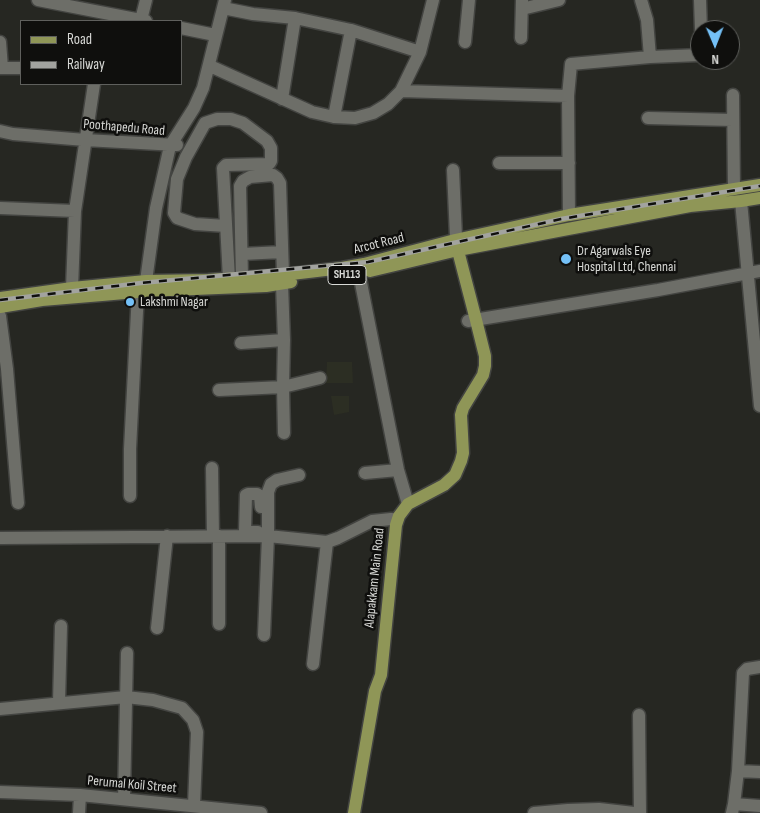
<!DOCTYPE html>
<html>
<head>
<meta charset="utf-8">
<style>
  body { margin:0 }
  #map { position:relative; width:760px; height:813px; overflow:hidden; background:#262722; font-family:"Sofia Sans Condensed",sans-serif }
  canvas { display:block }
  .legend { position:absolute; left:20px; top:20px; width:162px; height:65px; box-sizing:border-box; background:#0f0f0d; border:1px solid #5f605d; margin:0; padding:6px 9px; list-style:none; font-size:15px; color:#d8d9d6 }
  .legend li { display:flex; align-items:center; gap:10px; height:25px }
  .legend b { width:25px; border:1px solid #5f605d }
  .north { position:absolute; left:690px; top:20px; width:50px; height:50px; box-sizing:border-box; background:#0f0f0d; border:1px solid #5f605d; border-radius:50%; rotate:179deg; font-size:14px; font-weight:700; line-height:20px; text-align:center; color:#d8d9d6 }
  .north::after { content:''; display:block; margin:auto; width:18px; height:22px; background:#74c0f6; clip-path:polygon(50% 0,100% 100%,50% 72%,0 100%) }
</style>
</head>
<body>
<div id="map">
<canvas width="760" height="813"></canvas>
<ul class="legend">
<li><b style="height:6px;background:#8f9657"></b>Road</li>
<li><b style="height:6px;background:#a2a39f"></b>Railway</li>
</ul>
<div class="north">N</div>
</div>
<script>
const context = document.querySelector('canvas').getContext('2d');
context.lineJoin = 'round';
function fillPath(path, color) { context.fillStyle = color; context.fill(path, 'evenodd'); }
const shape = rows => new Path2D(rows.map(r => 'M' + r).join(''));
function stroke(path, color, width, dash) { context.strokeStyle = color; context.lineWidth = width; context.lineCap = dash ? 'butt' : 'round'; context.setLineDash(dash || []); context.stroke(path); }
function drawText(font, color, halo, rows, align = 'center') {
  context.font = font + ' "Sofia Sans Condensed",sans-serif'; context.lineWidth = 5; context.setLineDash([]); context.textBaseline = 'middle'; context.strokeStyle = halo; context.fillStyle = color; for (const [text, x, y, turn = 0] of rows) {
    context.save(); context.translate(x, y); context.rotate((+turn || 0) * Math.PI / 180); context.textAlign = isNaN(turn) ? turn : align; if (halo) context.strokeText(text, 0, 0); context.fillText(text, 0, 0); context.restore();
  }
}
const built = shape([
  [327,362,352,362,353,383,326,383],
  [331,396,349,396,349,412,334,415]
]);
const minor = shape([
  [38,0,146,21],
  [641,0,647,20,650,57],
  [700,0,701,30],
  [223,8,253,14,295,18,351,30,420,52],
  [522,9,559,0],
  [141,20,146,0],
  [181,28,215,35],
  [521,38,522,0],
  [0,42,2,68],
  [465,42,469,0],
  [210,66,312,112,334,117,355,118,373,113,388,104,401,91,420,52,433,0],
  [0,68,21,68],
  [401,91,568,96],
  [733,95,734,189],
  [282,99,295,18],
  [334,117,351,30],
  [648,118,733,120],
  [0,131,13,134,85,140,177,145],
  [499,163,569,163],
  [453,170,456,237,455,240],
  [741,201,760,406],
  [0,208,75,211],
  [569,215,568,96,571,64,650,57,700,55],
  [226,226,195,224,177,218,174,213,177,179,186,157,205,123,217,119,231,119,243,123,267,141,271,148,271,161,269,164,226,165,223,168,229,279],
  [242,254,282,252],
  [359,273,398,470,408,504],
  [242,278,240,186,243,181,250,177,273,175,277,178,280,183,283,275],
  [146,281,156,208,170,146,194,108,203,88,225,0],
  [282,284,284,340],
  [72,288,75,211,94,84],
  [0,316,7,369,18,503],
  [468,321,658,290,760,271],
  [241,343,284,340,283,387,284,433],
  [219,390,283,387,320,378],
  [212,468,213,536],
  [365,473,398,470],
  [130,496,130,449,138,292],
  [258,532,247,532,245,531,246,495,248,494,257,494,260,496,261,507,266,507],
  [219,536,219,624],
  [0,538,268,536,327,542,338,538,372,521,391,519,397,520],
  [157,628,167,536],
  [264,635,268,536,268,492,271,484,277,480,299,475],
  [313,664,327,542],
  [59,702,61,626],
  [0,709,126,697,153,700,182,708,193,720,197,732,194,805],
  [639,715,640,813],
  [738,771,760,772],
  [0,792,80,795,261,813],
  [124,799,127,653],
  [734,804,738,771,743,673,747,669,760,667],
  [79,813,80,795],
  [534,813,568,810,599,809,634,813],
  [732,813,734,804,760,806]
]);
const major = shape([
  [370,271,458,250,568,229,690,206,741,201,760,198],
  [0,298,72,288,146,281,208,280,283,275,342,268,364,264,455,240,569,215,760,185],
  [0,307,42,300,102,295,147,291,266,286,291,282],
  [354,813,375,691,381,675,396,525,399,516,408,504,444,485,455,475,461,461,463,453,461,415,463,408,483,375,485,366,485,356,476,320,456,243]
]);
const rail = shape([
  [0,300,141,283,368,262,561,219,760,186]
]);
const markers = [
  [566,259,6,"#74c0f6"],
  [130,302,5,"#74c0f6"]
];
const shields = [
  [347,275,38]
];
const shieldNames = [
  ["SH113",347,275]
];
const streetNames = [
  ["Poothapedu Road",124,128,5],
  ["Arcot Road",379,244,-14],
  ["Alapakkam Main Road",375,578,-84],
  ["Perumal Koil Street",132,785,5]
];
const poiNames = [
  ["Dr Agarwals Eye",577,251],
  ["Hospital Ltd, Chennai",577,267],
  ["Lakshmi Nagar",140,302]
];
fillPath(built, '#2c2e23');
stroke(minor, '#434441', 15);
stroke(major, '#434441', 15);
stroke(minor, '#6d6e68', 12);
stroke(major, '#8f9657', 12);
stroke(rail, '#a2a39f', 4.5);
stroke(rail, '#0f0f0d', 2.5, [8]);
for (const [x, y, r, color] of markers) { const dot = new Path2D(); dot.arc(x, y, r, 0, 2 * Math.PI); context.fillStyle = color; context.fill(dot); stroke(dot, '#0f0f0d', 2); }
for (const [x, y, w] of shields) { const box = new Path2D(); box.roundRect(x - w / 2, y - 9.5, w, 19, 4); context.fillStyle = '#0f0f0d'; context.fill(box); stroke(box, '#d8d9d6', 1); }
drawText('bold 12px', '#d8d9d6', null, shieldNames);
drawText('14px', '#d8d9d6', '#0f0f0d', streetNames);
drawText('14px', '#d8d9d6', '#0f0f0d', poiNames, 'left');
</script>
</body>
</html>
